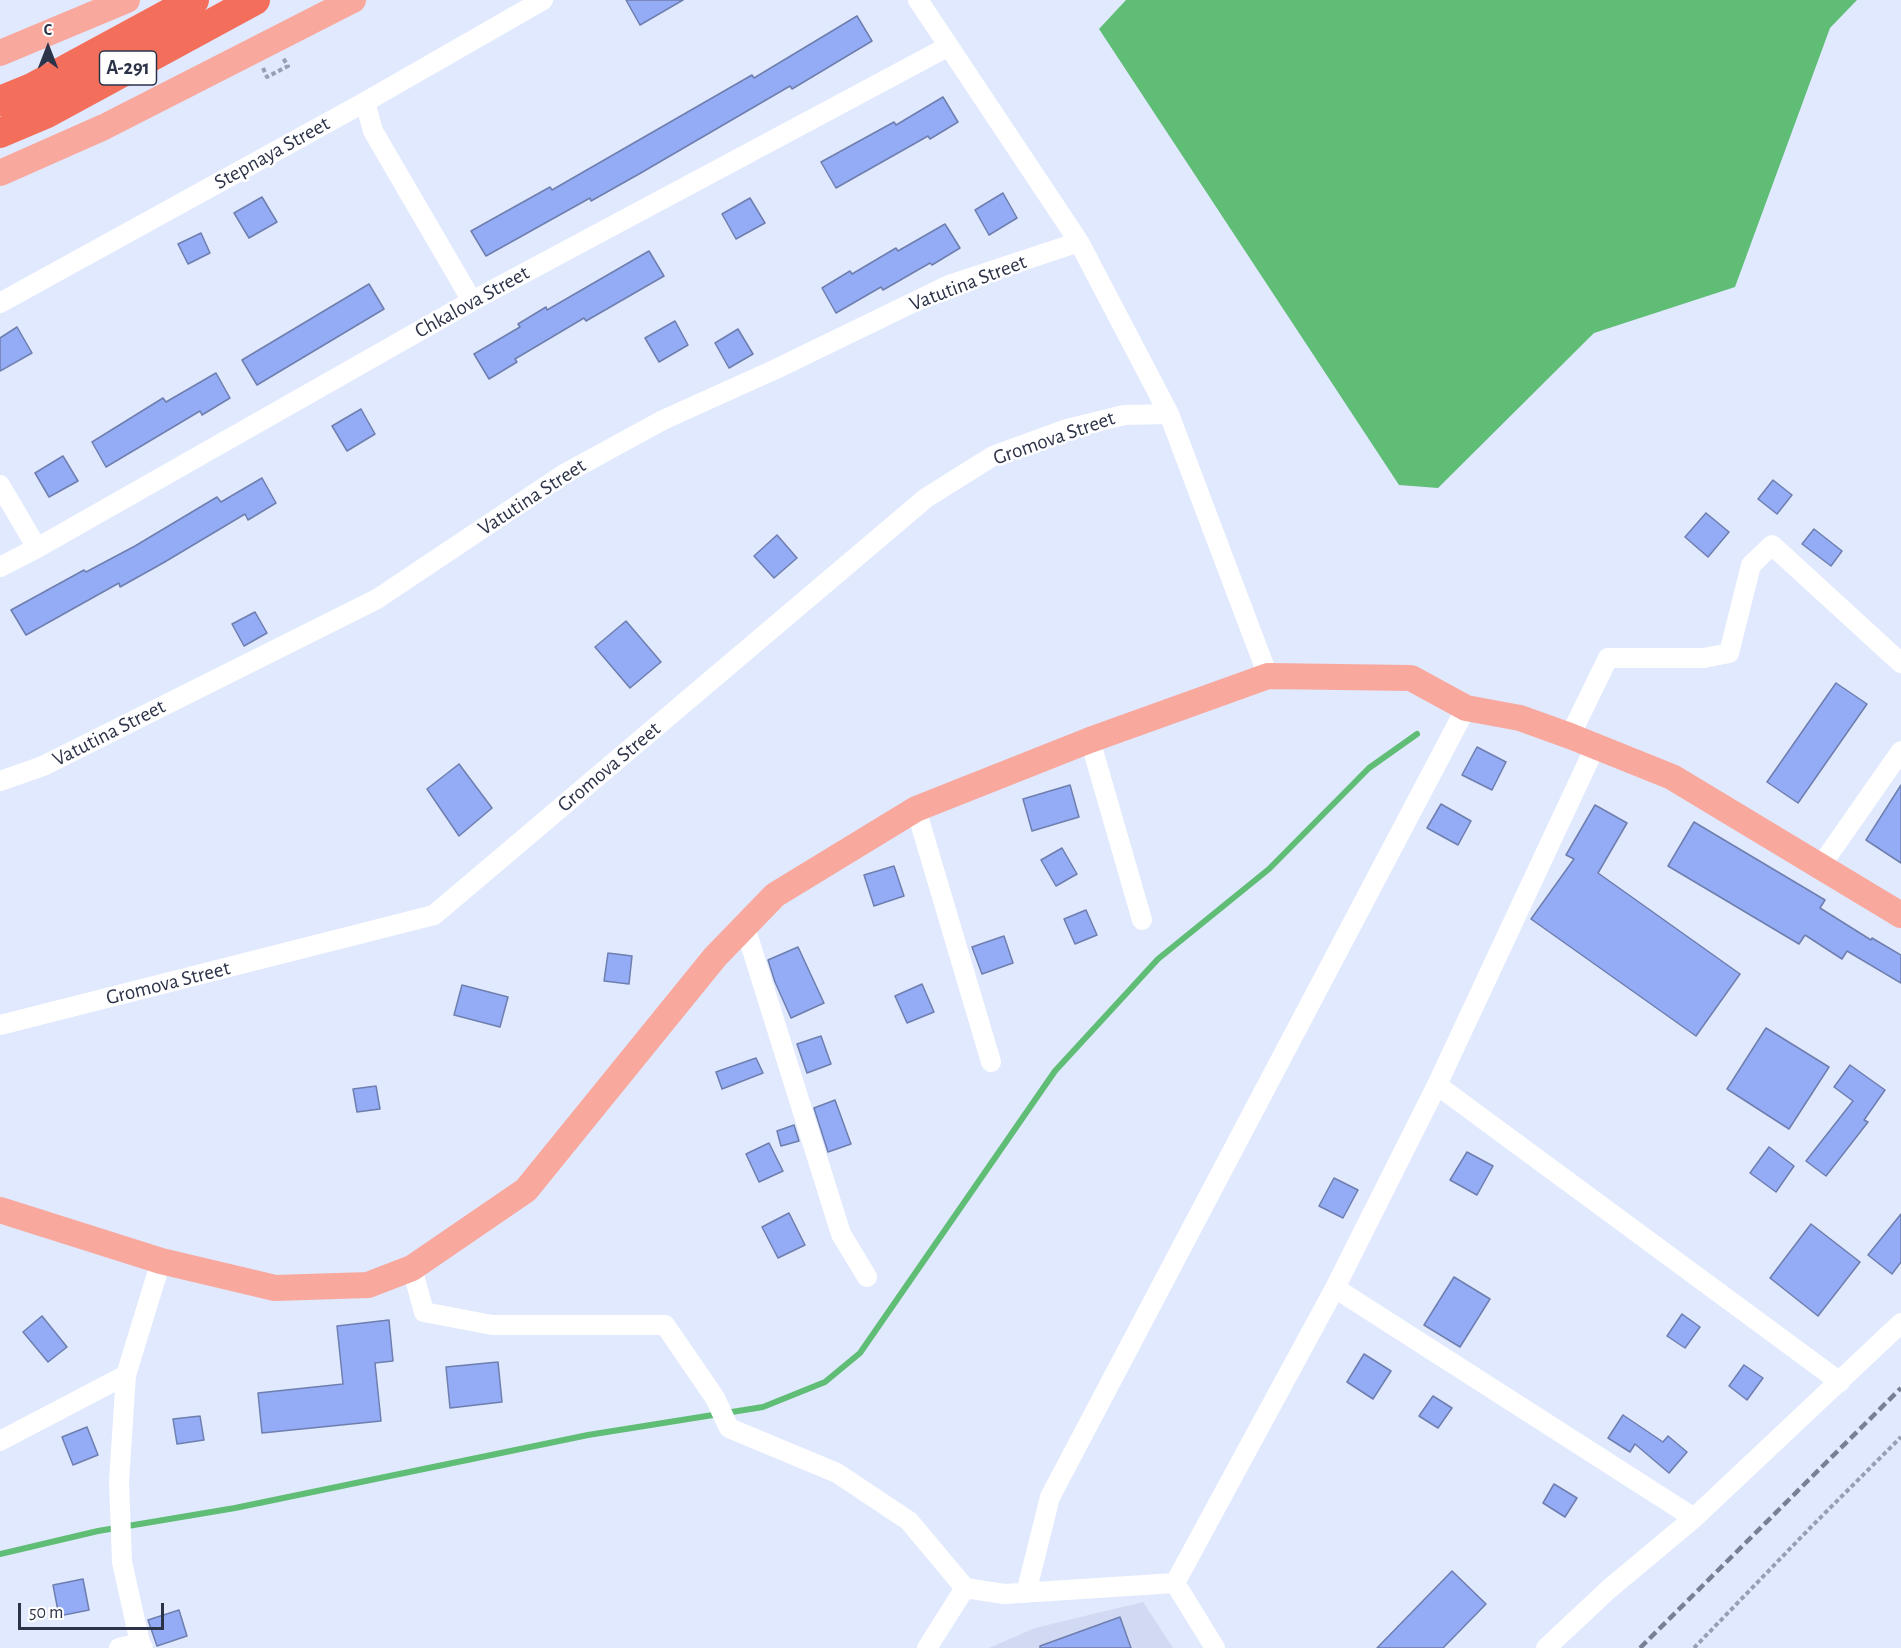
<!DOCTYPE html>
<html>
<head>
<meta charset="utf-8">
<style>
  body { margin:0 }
  #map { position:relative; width:1901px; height:1648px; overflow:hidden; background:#e1e9fe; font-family:"Alegreya Sans",sans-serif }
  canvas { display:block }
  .north { position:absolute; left:18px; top:18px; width:60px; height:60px; -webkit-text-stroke:4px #fff; paint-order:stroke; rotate:0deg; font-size:16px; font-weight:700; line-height:24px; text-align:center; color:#2c3348 }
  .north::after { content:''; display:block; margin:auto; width:21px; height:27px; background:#2c3348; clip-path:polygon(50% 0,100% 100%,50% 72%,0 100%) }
  .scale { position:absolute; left:18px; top:1603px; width:146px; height:27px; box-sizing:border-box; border:3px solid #2c3348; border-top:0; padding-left:8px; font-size:18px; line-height:21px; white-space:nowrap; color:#2c3348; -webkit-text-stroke:4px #fff; paint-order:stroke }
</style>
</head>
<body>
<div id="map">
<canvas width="1901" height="1648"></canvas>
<div class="north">С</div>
<div class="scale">50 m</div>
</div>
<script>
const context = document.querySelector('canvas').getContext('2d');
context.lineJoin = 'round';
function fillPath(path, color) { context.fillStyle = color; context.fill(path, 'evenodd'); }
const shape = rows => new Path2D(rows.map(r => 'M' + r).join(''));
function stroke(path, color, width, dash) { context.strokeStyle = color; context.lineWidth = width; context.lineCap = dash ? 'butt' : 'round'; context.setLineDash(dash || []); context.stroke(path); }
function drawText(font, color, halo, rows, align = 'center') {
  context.font = font + ' "Alegreya Sans",sans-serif'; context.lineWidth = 5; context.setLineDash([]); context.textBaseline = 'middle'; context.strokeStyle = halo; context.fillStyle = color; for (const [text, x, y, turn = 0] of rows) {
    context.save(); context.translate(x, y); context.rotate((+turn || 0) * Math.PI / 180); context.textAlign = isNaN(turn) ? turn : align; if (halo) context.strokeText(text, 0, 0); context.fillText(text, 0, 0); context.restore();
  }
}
const built = shape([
  [1143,1602,1173,1648,989,1648,1035,1628]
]);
const water = shape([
  [1126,0,1857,0,1830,28,1735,287,1594,333,1438,488,1399,485,1099,29]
]);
const stream = shape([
  [0,1554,98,1531,235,1508,588,1435,763,1407,825,1382,860,1353,1055,1071,1158,959,1269,869,1369,768,1417,734]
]);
const building = shape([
  [626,0,683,0,640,25,626,0],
  [857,16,872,41,792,89,790,86,639,174,591,201,590,198,486,256,471,231,550,187,552,190,752,75,754,78,857,16],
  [943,97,958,122,930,139,928,136,836,188,821,162,894,122,896,125,943,97],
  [1003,193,1017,218,989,235,975,210,1003,193],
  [262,197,277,222,249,238,234,213,262,197],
  [750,198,765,223,736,239,722,214,750,198],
  [945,224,960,248,932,265,930,263,883,290,881,287,836,313,822,288,850,271,852,274,896,248,898,251,945,224],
  [201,233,210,253,188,264,178,244,201,233],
  [649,251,664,276,586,321,584,318,515,359,517,362,489,379,474,354,520,327,518,324,546,307,547,310,649,251],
  [369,284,384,309,257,385,242,360,369,284],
  [675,321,688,345,659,362,645,338,675,321],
  [17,327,32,353,0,371,0,338,17,327],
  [738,329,753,354,729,368,715,343,738,329],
  [216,373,230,398,202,415,200,411,106,467,92,442,163,398,166,402,216,373],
  [361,409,375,434,347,451,332,426,361,409],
  [63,456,78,481,49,497,35,473,63,456],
  [262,478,276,503,248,520,245,514,163,563,120,587,119,583,26,635,11,610,84,570,86,572,135,546,217,497,221,502,262,478],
  [1773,480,1792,495,1777,514,1758,499,1773,480],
  [1706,513,1729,532,1708,557,1685,537,1706,513],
  [1814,529,1842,551,1831,566,1802,544,1814,529],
  [777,535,797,558,774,578,754,556,777,535],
  [255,612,267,633,244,646,232,624,255,612],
  [626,621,661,662,630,688,595,647,626,621],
  [1836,683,1867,704,1798,803,1767,782,1836,683],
  [1477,747,1506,762,1492,790,1462,775,1477,747],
  [459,764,492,808,459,836,427,789,459,764],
  [1070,785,1079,817,1032,831,1023,799,1070,785],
  [1901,785,1901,863,1866,840,1901,785],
  [1441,804,1471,821,1458,845,1427,828,1441,804],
  [1595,805,1627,823,1598,873,1740,974,1696,1036,1531,919,1574,859,1566,855,1595,805],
  [1694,822,1825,900,1820,908,1871,940,1872,938,1901,955,1901,983,1847,951,1842,959,1805,935,1799,944,1668,866,1694,822],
  [1062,848,1077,874,1056,886,1041,860,1062,848],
  [894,866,904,896,874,906,864,875,894,866],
  [1086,910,1097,935,1075,944,1064,919,1086,910],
  [1004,936,1013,963,982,974,972,947,1004,936],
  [798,947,824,1003,791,1018,775,982,768,960,798,947],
  [608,953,632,956,629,984,604,981,608,953],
  [922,984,934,1012,907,1023,895,996,922,984],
  [462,985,508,997,500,1027,454,1015,462,985],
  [1766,1028,1829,1067,1789,1129,1727,1089,1766,1028],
  [821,1036,831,1064,807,1073,797,1044,821,1036],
  [756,1058,763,1073,722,1089,716,1072,756,1058],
  [1850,1065,1885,1090,1864,1120,1868,1122,1826,1176,1806,1161,1853,1101,1834,1087,1850,1065],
  [376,1086,380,1109,357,1112,353,1089,376,1086],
  [835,1100,851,1144,828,1152,814,1108,835,1100],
  [794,1125,799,1141,781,1146,777,1131,794,1125],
  [769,1143,783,1171,759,1182,746,1154,769,1143],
  [1769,1147,1794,1166,1776,1192,1750,1173,1769,1147],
  [1467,1152,1493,1166,1477,1195,1450,1180,1467,1152],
  [1334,1178,1358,1190,1343,1218,1319,1206,1334,1178],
  [789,1213,805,1245,778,1258,762,1227,789,1213],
  [1901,1214,1901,1262,1892,1274,1868,1255,1901,1214],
  [1811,1224,1860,1262,1818,1316,1770,1278,1811,1224],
  [1454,1277,1490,1299,1460,1347,1424,1325,1454,1277],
  [1682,1314,1700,1327,1685,1348,1667,1336,1682,1314],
  [42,1316,67,1347,48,1362,23,1332,42,1316],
  [389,1320,393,1361,375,1363,381,1421,262,1433,258,1393,343,1384,337,1326,389,1320],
  [1364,1354,1391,1371,1373,1399,1347,1382,1364,1354],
  [498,1362,502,1402,450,1408,446,1367,498,1362],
  [1744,1365,1763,1378,1747,1400,1729,1386,1744,1365],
  [1433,1396,1452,1408,1438,1428,1419,1416,1433,1396],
  [1623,1415,1663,1442,1668,1436,1687,1452,1669,1473,1635,1444,1630,1452,1608,1438,1623,1415],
  [200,1416,204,1440,177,1444,173,1419,200,1416],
  [87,1427,98,1455,73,1465,62,1437,87,1427],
  [1554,1484,1577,1498,1565,1517,1543,1503,1554,1484],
  [1452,1571,1486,1604,1443,1648,1377,1648,1452,1571],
  [83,1579,89,1610,59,1616,53,1585,83,1579],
  [179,1610,187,1636,157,1646,148,1620,179,1610],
  [1120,1617,1131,1648,1040,1648,1040,1646,1120,1617]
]);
const path = shape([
  [263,68,267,77,288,66,283,58],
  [1694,1648,1811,1527,1901,1437]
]);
const minor = shape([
  [918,0,1079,242,1169,414,1268,676],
  [365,102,373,131,472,301],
  [0,303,365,102,543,0],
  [0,485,37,548],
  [0,567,37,548,472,301,949,46],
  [1570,736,1608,658,1704,658,1729,653,1751,565,1772,545,1901,663],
  [1090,740,1142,920],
  [1595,747,1437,1085,1840,1382],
  [0,781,43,766,377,599,564,474,663,420,776,369,949,285,1079,242],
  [916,809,991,1062],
  [1820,867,1901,751],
  [745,927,841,1234,867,1277],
  [0,1025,434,915,926,498,993,456,1067,429,1124,415,1169,414],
  [412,1268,424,1312,492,1325,665,1325,715,1398,729,1428,837,1473,909,1521,965,1588,1004,1594,1175,1583,1335,1288,1694,1518],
  [1335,1288,1437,1085],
  [0,1441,126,1375],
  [1175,1583,1215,1648],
  [1026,1593,1050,1497,1466,708],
  [119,1648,140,1643],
  [143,1648,140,1643,122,1562,119,1481,126,1375,161,1261],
  [927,1648,965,1588],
  [1546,1648,1609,1589,1694,1518,1901,1323]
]);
const major = shape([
  [0,53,127,0],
  [0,173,104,127,353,0],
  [0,1210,161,1261,275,1288,368,1285,412,1268,526,1190,715,957,775,895,916,809,1090,740,1268,676,1411,678,1466,708,1520,718,1570,736,1672,777,1901,915]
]);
const highway = shape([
  [0,101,32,88,194,0],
  [0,133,45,114,255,0]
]);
const rail = shape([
  [1640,1648,1901,1388]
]);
const shields = [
  [128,68,57]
];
const shieldNames = [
  ["А-291",128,68]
];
const streetNames = [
  ["Stepnaya Street",272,153,-29],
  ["Vatutina Street",968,283,-21],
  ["Chkalova Street",472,302,-29],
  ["Gromova Street",1054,438,-19],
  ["Vatutina Street",532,497,-33],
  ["Vatutina Street",109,733,-27],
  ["Gromova Street",609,767,-40],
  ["Gromova Street",168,983,-14]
];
fillPath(built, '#d1daf2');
fillPath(water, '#5fbd76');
stroke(stream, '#5fbd76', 6);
fillPath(building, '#94acf5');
stroke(building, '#6e7eae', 1.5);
stroke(path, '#979fb4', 4, [4.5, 3]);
stroke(minor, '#fff', 20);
stroke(major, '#f8a89d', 26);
stroke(highway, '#f36e5b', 30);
stroke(rail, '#798095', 4.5, [9, 4.5]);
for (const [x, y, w] of shields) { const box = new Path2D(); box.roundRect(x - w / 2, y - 17, w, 34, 4.5); context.fillStyle = '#fff'; context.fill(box); stroke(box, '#2c3348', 1.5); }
drawText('bold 20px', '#2c3348', null, shieldNames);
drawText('21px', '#2c3348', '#fff', streetNames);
</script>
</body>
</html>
